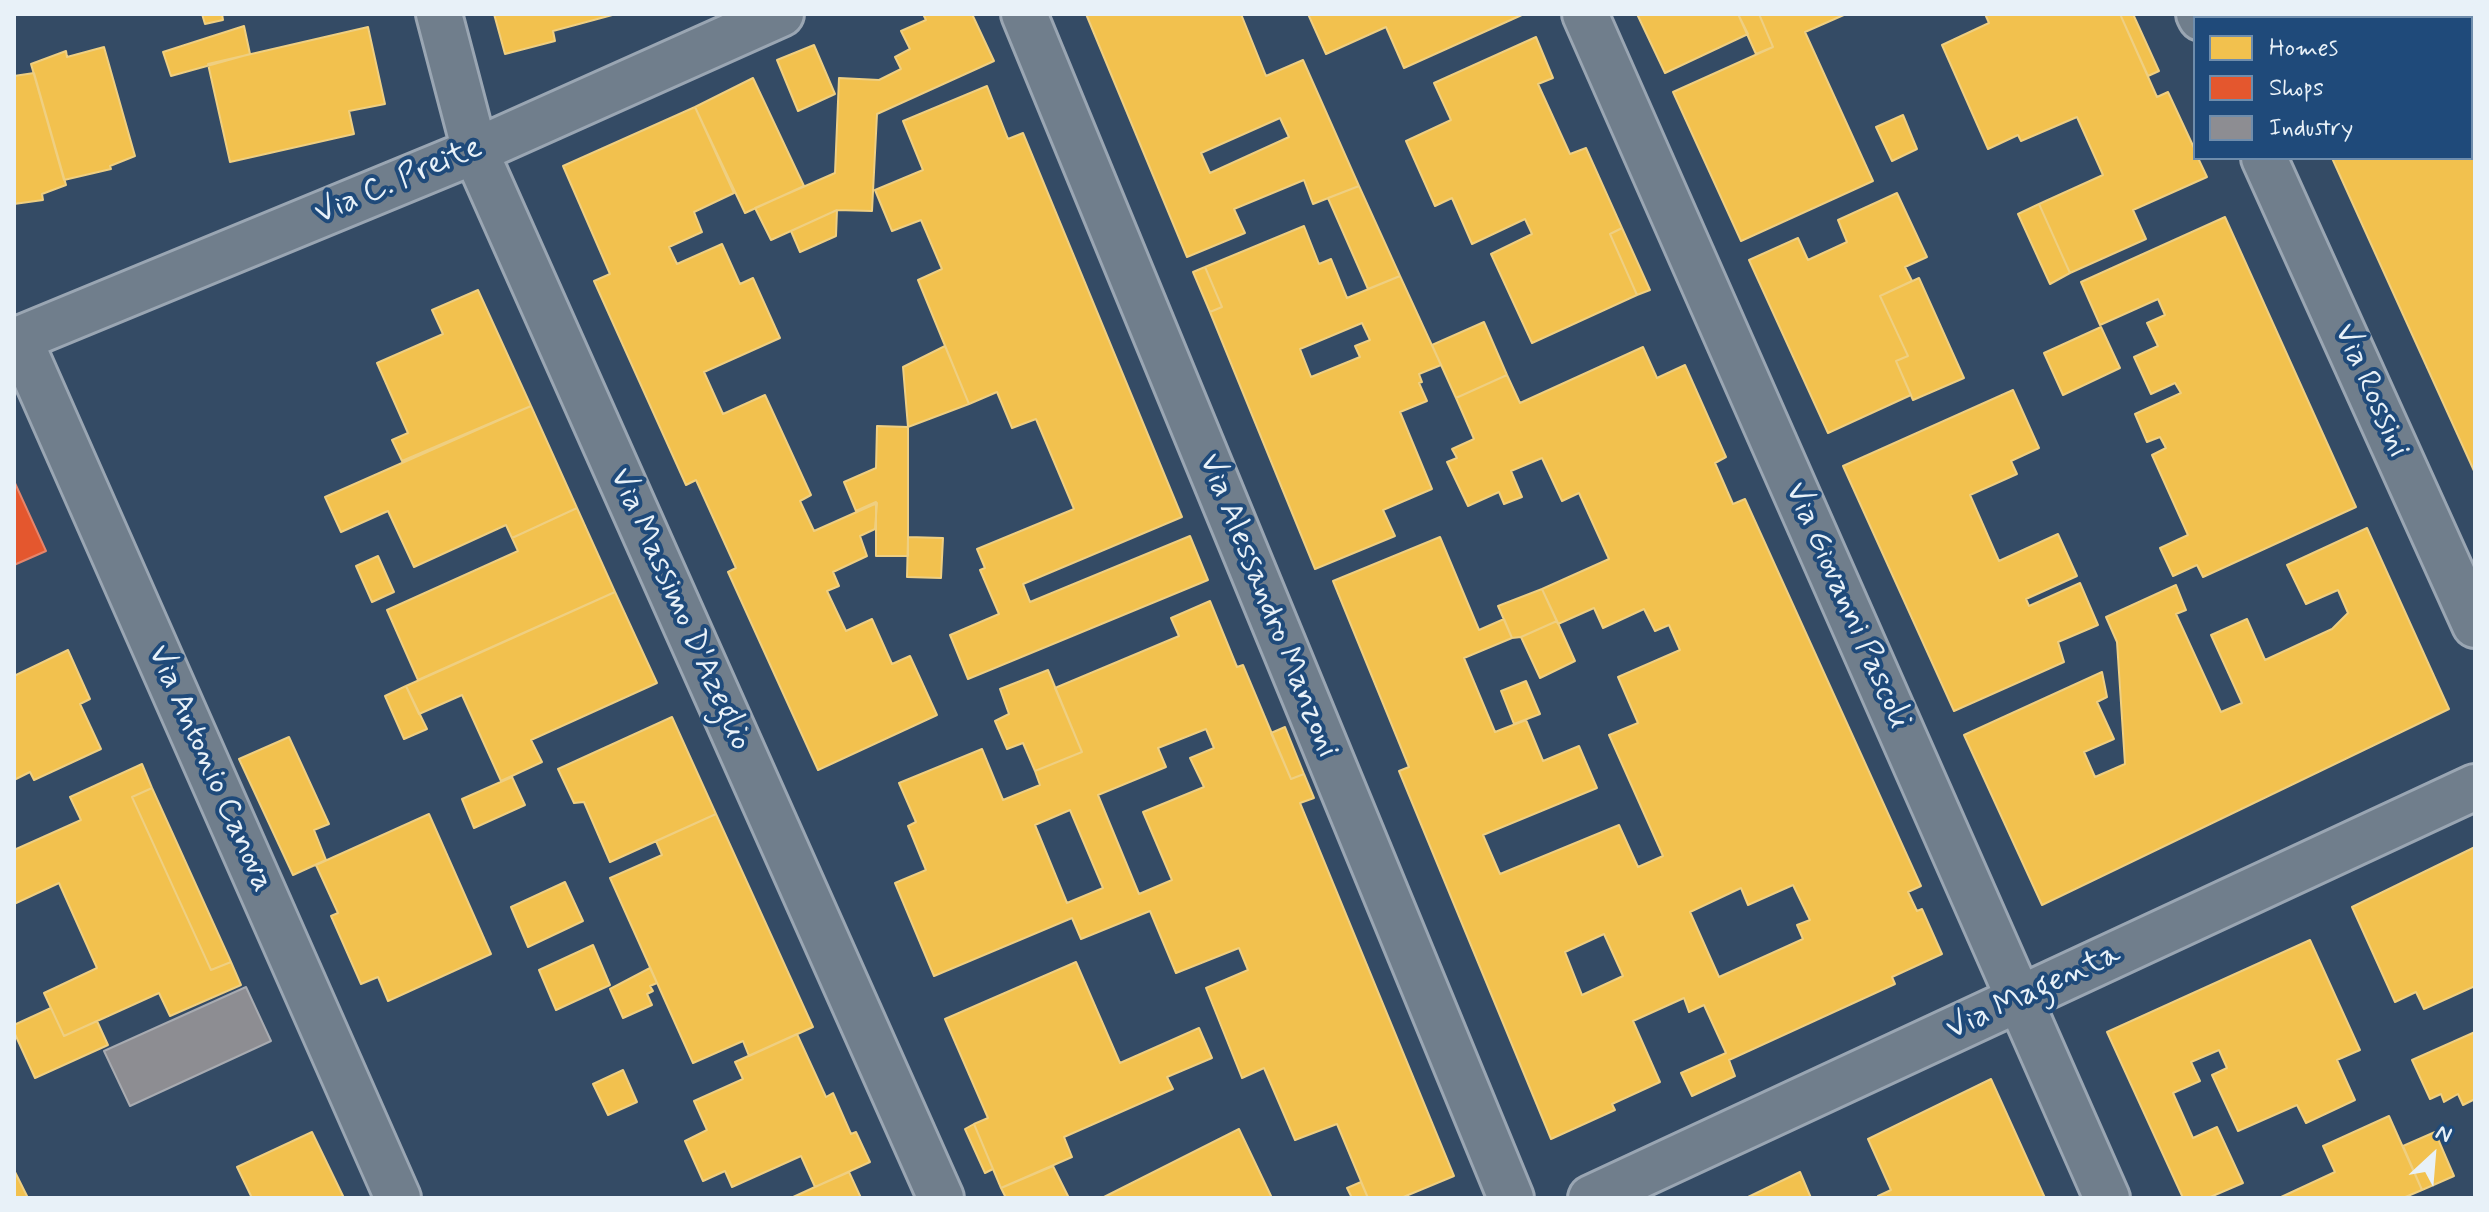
<!DOCTYPE html>
<html>
<head>
<meta charset="utf-8">
<style>
  body { margin:0 }
  #map { position:relative; width:2489px; height:1212px; overflow:hidden; background:#344b65; font-family:Mynerve,sans-serif }
  canvas { display:block }
  .frame { position:absolute; inset:0; border:16px solid #e8f1f8; pointer-events:none }
  .legend { position:absolute; left:2193px; top:16px; width:280px; height:144px; box-sizing:border-box; background:#1f4a7a; border:2px solid #6f8dac; margin:0; padding:10px 14px; list-style:none; font-size:24px; color:#e8f1f8 }
  .legend li { display:flex; align-items:center; gap:16px; height:40px }
  .legend b { width:40px; border:2px solid #6f8dac }
  .north { position:absolute; left:2393px; top:1116px; width:80px; height:80px; -webkit-text-stroke:6px #1f4a7a; paint-order:stroke; rotate:26deg; font-size:22px; font-weight:700; line-height:32px; text-align:center; color:#e8f1f8 }
  .north::after { content:''; display:block; margin:auto; width:28px; height:36px; background:#e8f1f8; clip-path:polygon(50% 0,100% 100%,50% 72%,0 100%) }
</style>
</head>
<body>
<div id="map">
<canvas width="2489" height="1212"></canvas>
<div class="frame"></div>
<ul class="legend">
<li><b style="height:22px;background:#f2c14e"></b>Homes</li>
<li><b style="height:22px;background:#e4572e"></b>Shops</li>
<li><b style="height:22px;background:#8d8d92"></b>Industry</li>
</ul>
<div class="north">N</div>
</div>
<script>
const context = document.querySelector('canvas').getContext('2d');
context.lineJoin = 'round';
function fillPath(path, color) { context.fillStyle = color; context.fill(path, 'evenodd'); }
const shape = rows => new Path2D(rows.map(r => 'M' + r).join(''));
function stroke(path, color, width, dash) { context.strokeStyle = color; context.lineWidth = width; context.lineCap = dash ? 'butt' : 'round'; context.setLineDash(dash || []); context.stroke(path); }
function drawText(font, color, halo, rows, align = 'center') {
  context.font = font + ' Mynerve,sans-serif'; context.lineWidth = 8; context.setLineDash([]); context.textBaseline = 'middle'; context.strokeStyle = halo; context.fillStyle = color; for (const [text, x, y, turn = 0] of rows) {
    context.save(); context.translate(x, y); context.rotate((+turn || 0) * Math.PI / 180); context.textAlign = isNaN(turn) ? turn : align; if (halo) context.strokeText(text, 0, 0); context.fillText(text, 0, 0); context.restore();
  }
}
const homes = shape([
  [202,14,222,14,223,20,205,24,202,14],
  [494,14,616,14,553,31,555,41,505,54,494,14],
  [923,14,972,14,994,61,877,114,872,211,837,210,771,240,755,208,835,173,839,78,879,80,901,69,895,57,910,49,901,31,926,20,923,14],
  [1086,14,1241,14,1266,76,1303,60,1359,186,1313,204,1304,180,1234,209,1245,233,1187,257,1086,14],
  [1280,118,1289,137,1210,173,1201,153,1280,118],
  [1308,14,1524,14,1404,68,1386,27,1326,54,1308,14],
  [1637,14,1738,14,1748,34,1665,73,1637,14],
  [1738,14,1759,14,1773,47,1756,54,1738,14],
  [1759,14,1846,14,1805,32,1873,181,1741,241,1673,92,1773,47,1759,14],
  [1985,14,2120,14,2157,97,2168,92,2195,150,2195,158,2198,158,2207,177,2133,210,2146,239,2070,273,2039,204,2103,175,2077,117,2021,141,2018,135,1988,149,1942,45,1989,23,1985,14],
  [2120,14,2133,14,2159,71,2148,76,2120,14],
  [2267,14,2365,14,2366,18,2269,18,2267,14],
  [2386,14,2431,14,2426,18,2378,18,2386,14],
  [244,26,250,54,171,76,163,52,244,26],
  [368,27,385,104,349,111,354,134,230,162,208,64,368,27],
  [1536,37,1553,78,1538,84,1570,154,1586,148,1622,228,1610,234,1637,295,1532,343,1491,254,1532,234,1525,219,1472,244,1452,198,1435,206,1406,141,1451,120,1434,83,1536,37],
  [814,45,835,94,798,111,777,60,814,45],
  [104,47,135,156,110,166,111,169,64,180,31,64,66,51,67,57,104,47],
  [34,73,66,185,42,194,43,200,14,204,14,76,34,73],
  [753,78,804,186,745,213,695,107,753,78],
  [987,86,1008,139,1023,133,1182,517,1023,584,1030,602,1190,536,1208,580,968,679,950,635,999,614,980,570,985,568,977,549,1074,509,1036,419,1012,428,997,392,969,404,918,280,942,269,921,220,892,231,875,190,923,170,903,121,987,86],
  [2475,101,2475,473,2332,158,2471,158,2471,103,2475,101],
  [695,107,734,193,694,212,702,232,669,247,677,264,722,244,740,284,753,278,780,338,704,372,723,414,765,395,811,495,800,501,814,531,877,503,875,529,860,536,867,556,833,572,839,586,827,591,846,631,872,619,892,664,910,656,937,715,818,770,728,572,736,568,696,480,686,485,594,281,610,274,563,166,695,107],
  [1903,115,1917,149,1892,161,1876,127,1903,115],
  [1359,186,1400,276,1368,289,1328,198,1359,186],
  [1897,193,1927,257,1905,267,1912,281,1880,296,1908,356,1896,361,1911,395,1828,433,1749,260,1798,238,1808,260,1847,242,1838,220,1897,193],
  [2039,204,2070,273,2050,284,2018,214,2039,204],
  [837,210,836,236,800,252,791,231,837,210],
  [2225,217,2356,507,2203,577,2197,565,2173,576,2160,548,2188,535,2152,455,2166,448,2160,437,2147,442,2135,414,2181,393,2175,383,2151,394,2134,357,2158,346,2147,323,2165,315,2158,299,2100,325,2081,282,2225,217],
  [1304,226,1319,264,1331,259,1347,298,1400,276,1441,365,1419,374,1422,382,1419,383,1427,401,1400,412,1432,489,1383,510,1395,536,1315,569,1210,312,1222,307,1205,267,1304,226],
  [1362,323,1370,340,1355,346,1360,357,1311,377,1300,349,1362,323],
  [1622,228,1650,290,1637,295,1610,234,1622,228],
  [1205,267,1222,307,1210,312,1193,272,1205,267],
  [1919,278,1964,378,1913,400,1896,361,1908,356,1880,296,1919,278],
  [478,290,531,406,402,461,392,440,408,433,377,363,443,334,432,310,478,290],
  [1484,322,1507,375,1456,398,1432,345,1484,322],
  [2101,327,2120,368,2063,395,2044,353,2101,327],
  [945,346,969,404,908,427,903,367,945,346],
  [1643,347,1657,378,1685,365,1726,457,1715,463,1733,504,1745,499,1921,886,1908,892,1917,911,1922,909,1942,954,1892,977,1895,984,1729,1060,1735,1076,1692,1096,1681,1073,1726,1053,1704,1005,1689,1012,1684,998,1633,1021,1660,1082,1612,1104,1615,1110,1551,1139,1399,771,1409,767,1333,581,1440,537,1479,630,1504,619,1512,638,1464,658,1495,732,1526,720,1543,761,1579,746,1597,788,1483,835,1500,874,1619,825,1638,867,1663,856,1609,735,1638,723,1618,677,1680,650,1669,625,1655,631,1644,609,1603,628,1594,608,1558,624,1542,589,1609,559,1579,493,1562,501,1542,458,1511,471,1522,497,1504,504,1499,492,1468,506,1447,462,1457,458,1452,449,1474,439,1456,398,1507,375,1520,403,1643,347],
  [1793,885,1810,920,1797,925,1803,939,1719,977,1690,912,1741,888,1748,905,1793,885],
  [1604,934,1623,976,1582,995,1565,952,1604,934],
  [2013,390,2039,448,2011,461,2017,474,1970,495,1999,561,2058,534,2077,576,2026,599,2029,606,2080,583,2098,625,2058,642,2064,662,1954,711,1843,466,2013,390],
  [531,406,577,508,512,538,506,525,414,567,388,511,341,532,325,497,531,406],
  [877,426,908,427,908,556,876,556,876,502,856,511,844,482,876,468,877,426],
  [577,508,615,592,418,680,387,610,518,551,512,538,577,508],
  [2367,528,2449,709,2042,905,1964,735,2102,672,2107,697,2097,702,2114,739,2084,752,2095,777,2125,764,2117,642,2106,617,2176,585,2186,610,2176,614,2221,712,2242,703,2211,635,2247,619,2265,660,2332,629,2348,613,2338,590,2306,604,2287,565,2367,528],
  [908,537,943,538,941,578,907,577,908,537],
  [378,556,394,592,372,602,356,566,378,556],
  [1542,589,1557,621,1521,637,1512,638,1498,606,1542,589],
  [615,592,657,683,531,740,542,762,501,781,462,695,419,714,406,686,615,592],
  [1210,601,1237,667,1243,665,1291,779,1304,774,1314,798,1300,803,1454,1176,1401,1198,1368,1198,1337,1124,1295,1140,1264,1068,1242,1078,1206,988,1248,970,1239,948,1176,973,1150,911,1081,939,1072,918,934,976,895,883,926,870,908,826,916,822,899,783,982,749,1003,800,1040,785,1035,771,1082,752,1055,688,1179,636,1171,618,1210,601],
  [1206,729,1214,748,1190,758,1204,787,1143,812,1172,880,1139,894,1098,795,1166,767,1158,748,1206,729],
  [1070,810,1103,888,1067,903,1035,825,1070,810],
  [1557,621,1575,661,1540,678,1521,637,1557,621],
  [68,650,90,699,80,704,101,749,34,780,30,772,14,780,14,676,68,650],
  [1048,670,1082,752,1035,771,1023,743,1007,749,995,721,1009,714,1000,689,1048,670],
  [1526,681,1540,714,1514,724,1501,691,1526,681],
  [406,686,427,729,404,739,385,696,406,686],
  [672,717,716,814,610,862,584,802,574,803,558,769,672,717],
  [1285,727,1304,774,1291,779,1271,733,1285,727],
  [289,737,329,824,314,830,326,860,293,875,239,759,289,737],
  [142,764,152,788,132,797,211,970,231,962,241,985,170,1016,159,993,64,1036,44,993,97,968,59,883,14,904,14,850,81,820,70,797,142,764],
  [512,777,525,805,474,828,462,799,512,777],
  [152,788,231,962,211,970,132,797,152,788],
  [429,814,491,954,388,1001,378,977,361,984,331,916,338,913,316,865,429,814],
  [716,814,813,1027,749,1056,743,1041,693,1063,610,878,662,855,656,841,716,814],
  [2475,847,2475,986,2424,1009,2416,992,2395,1002,2352,907,2475,847],
  [565,882,583,921,528,947,511,907,565,882],
  [2310,940,2360,1050,2337,1060,2355,1100,2306,1123,2297,1105,2238,1131,2212,1075,2227,1068,2219,1050,2191,1062,2200,1081,2173,1093,2193,1138,2217,1127,2243,1183,2208,1198,2183,1198,2107,1032,2310,940],
  [593,945,610,985,556,1010,539,970,593,945],
  [1076,962,1120,1063,1199,1028,1212,1058,1167,1077,1173,1089,1064,1137,1072,1157,1001,1188,974,1124,988,1118,945,1019,1076,962],
  [650,968,657,983,650,986,653,991,647,994,652,1005,623,1018,610,989,650,968],
  [51,1008,64,1036,97,1021,108,1045,35,1078,14,1032,14,1025,51,1008],
  [2475,1032,2475,1099,2463,1105,2458,1094,2444,1102,2441,1094,2430,1099,2412,1060,2475,1032],
  [797,1034,826,1097,833,1093,851,1134,856,1132,870,1162,815,1187,801,1156,732,1187,725,1171,703,1181,685,1141,707,1130,694,1101,743,1079,735,1062,797,1034],
  [623,1070,637,1102,608,1115,593,1084,623,1070],
  [1991,1079,2045,1198,1879,1198,1878,1196,1891,1190,1868,1139,1991,1079],
  [2389,1116,2422,1190,2403,1198,2279,1198,2335,1172,2323,1146,2389,1116],
  [974,1124,993,1169,985,1173,965,1129,974,1124],
  [1239,1129,1272,1198,1102,1198,1239,1129],
  [312,1132,344,1198,252,1198,237,1167,312,1132],
  [2435,1132,2454,1176,2422,1190,2403,1146,2435,1132],
  [1053,1166,1069,1198,1006,1198,1001,1188,1053,1166],
  [14,1170,28,1198,14,1198,14,1170],
  [849,1172,861,1198,791,1198,815,1187,849,1172],
  [1800,1172,1811,1198,1746,1198,1800,1172],
  [1361,1182,1368,1198,1352,1198,1347,1188,1361,1182]
]);
const shops = shape([
  [14,481,46,551,14,565,14,481]
]);
const industry = shape([
  [246,987,271,1041,130,1106,104,1051,246,987]
]);
const minor = shape([
  [439,14,475,151,941,1198],
  [1024,14,1511,1198],
  [1585,14,2107,1198],
  [2199,14,2201,18],
  [2264,158,2475,625],
  [19,339,398,1198],
  [14,341,475,151,781,14],
  [1591,1198,2475,787]
]);
const streetNames = [
  ["Via C. Preite",399,182,-23],
  ["Via Rossini",2370,391,66],
  ["Via Alessandro Manzoni",1267,606,68],
  ["Via Giovanni Pascoli",1846,606,66],
  ["Via Massimo D'Azeglio",679,610,66],
  ["Via Antonio Canova",209,769,66],
  ["Via Magenta",2034,993,-25]
];
fillPath(homes, '#f2c14e');
stroke(homes, '#efcf81', 2);
fillPath(shops, '#e4572e');
stroke(shops, '#e5856b', 2);
fillPath(industry, '#8d8d92');
stroke(industry, '#a8abb1', 2);
stroke(minor, '#9aa6b3', 50);
stroke(minor, '#707e8c', 44);
drawText('32px', '#e8f1f8', '#1f4a7a', streetNames);
</script>
</body>
</html>
